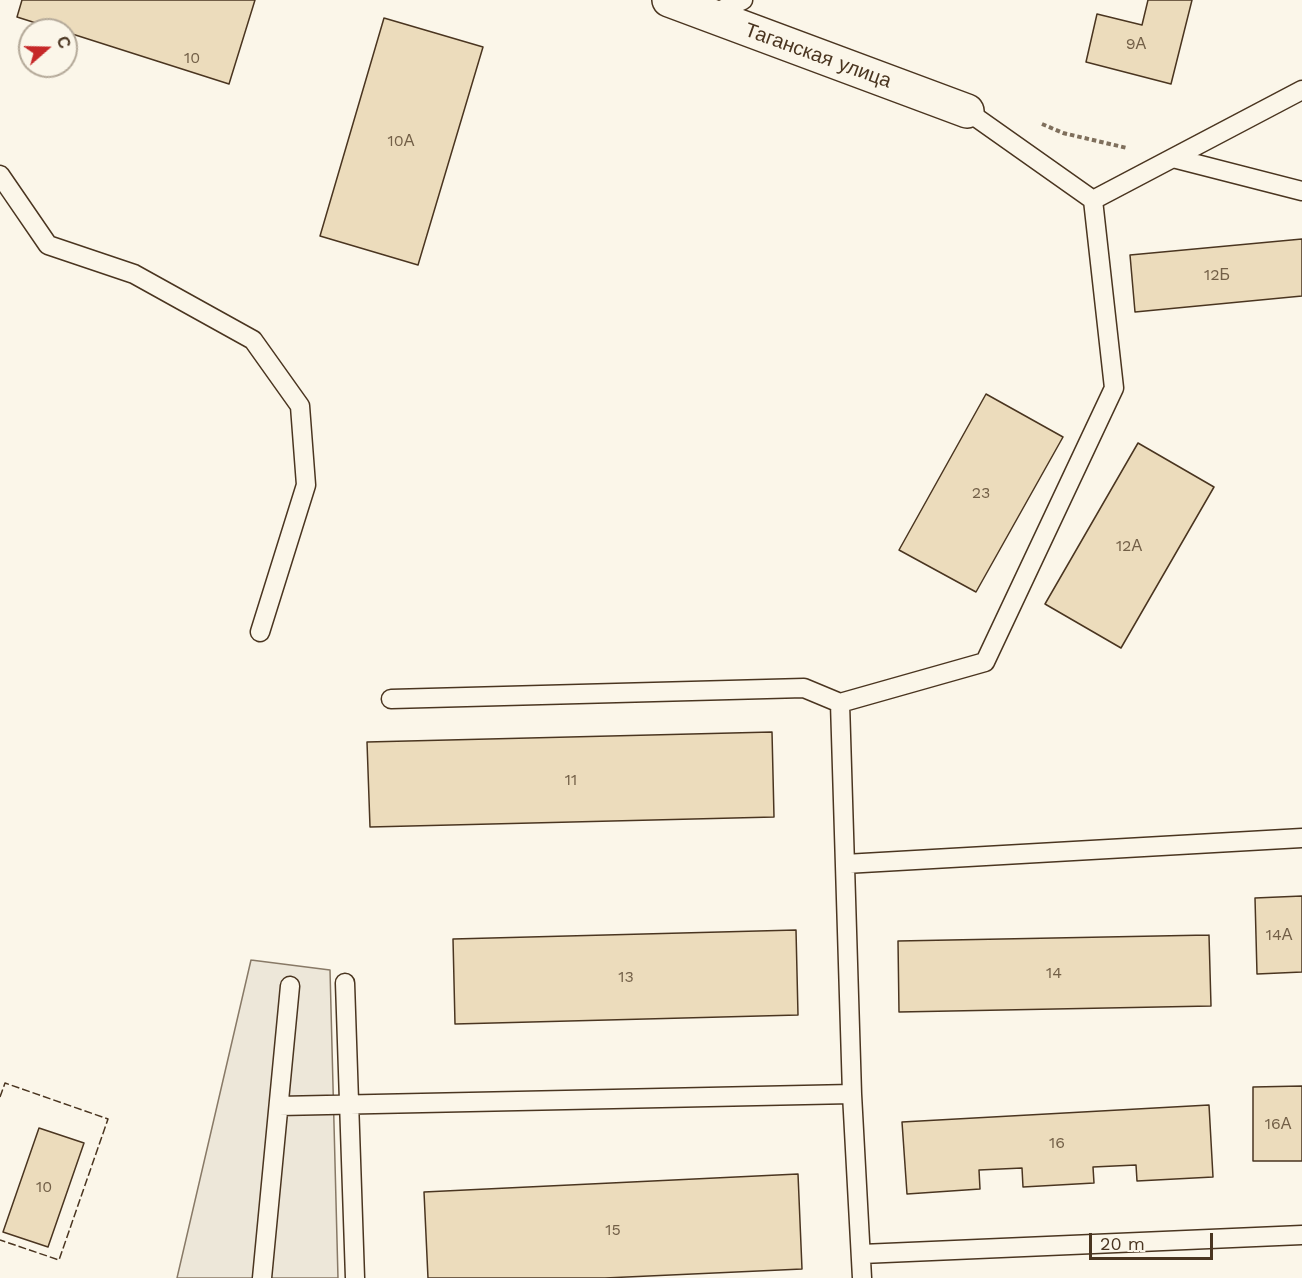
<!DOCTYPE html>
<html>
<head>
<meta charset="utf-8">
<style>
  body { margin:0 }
  #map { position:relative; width:1302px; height:1278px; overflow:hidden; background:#fbf6e9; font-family:"Work Sans",sans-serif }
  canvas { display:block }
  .north { position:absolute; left:18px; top:18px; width:60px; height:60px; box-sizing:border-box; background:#fbf6e9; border:2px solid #b4a999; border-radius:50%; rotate:70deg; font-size:16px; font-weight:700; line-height:24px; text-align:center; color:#4a3520 }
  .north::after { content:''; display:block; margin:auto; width:21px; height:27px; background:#c62828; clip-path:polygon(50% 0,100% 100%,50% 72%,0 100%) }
  .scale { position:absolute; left:1089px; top:1233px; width:124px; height:27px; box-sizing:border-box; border:3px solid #4a3520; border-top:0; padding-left:8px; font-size:18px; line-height:21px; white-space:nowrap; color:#4a3520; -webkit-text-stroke:4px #fbf6e9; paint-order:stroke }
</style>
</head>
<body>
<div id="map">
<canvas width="1302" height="1278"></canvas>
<div class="north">С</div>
<div class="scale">20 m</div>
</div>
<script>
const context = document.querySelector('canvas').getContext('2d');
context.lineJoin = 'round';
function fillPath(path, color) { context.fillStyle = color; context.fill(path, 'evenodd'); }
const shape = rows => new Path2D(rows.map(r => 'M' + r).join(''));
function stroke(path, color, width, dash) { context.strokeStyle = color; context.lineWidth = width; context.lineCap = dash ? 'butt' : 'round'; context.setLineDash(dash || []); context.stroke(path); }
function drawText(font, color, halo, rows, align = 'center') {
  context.font = font + ' "Work Sans",sans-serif'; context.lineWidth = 4.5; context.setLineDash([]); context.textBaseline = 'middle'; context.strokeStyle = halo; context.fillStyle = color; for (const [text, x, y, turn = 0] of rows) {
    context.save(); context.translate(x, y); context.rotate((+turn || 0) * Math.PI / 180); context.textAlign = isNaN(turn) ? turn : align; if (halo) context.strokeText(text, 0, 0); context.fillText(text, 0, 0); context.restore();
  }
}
const parking = shape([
  [251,960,330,970,338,1278,177,1278,251,960]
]);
const building = shape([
  [22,0,255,0,229,84,66,32,66,30,58,30,17,17,22,0],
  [1148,0,1192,0,1171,84,1086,62,1097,14,1142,25,1148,0],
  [384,18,483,47,418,265,320,236,384,18],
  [1302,239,1302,296,1135,312,1130,255,1302,239],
  [986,394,1063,437,976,592,899,550,986,394],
  [1138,443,1214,487,1121,648,1045,604,1138,443],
  [772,732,774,817,370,827,367,742,772,732],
  [1302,896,1302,972,1257,974,1255,898,1302,896],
  [796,930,798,1015,455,1024,453,939,796,930],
  [1209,935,1211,1006,899,1012,898,941,1209,935],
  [1302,1086,1302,1161,1253,1161,1253,1087,1302,1086],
  [1209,1105,1213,1177,1137,1181,1136,1165,1093,1167,1094,1183,1023,1187,1022,1168,979,1170,980,1189,907,1194,902,1122,1209,1105],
  [39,1128,84,1143,48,1247,3,1232,39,1128],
  [798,1174,802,1269,605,1278,428,1278,424,1192,798,1174]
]);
const path = shape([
  [1042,124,1063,133,1127,148]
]);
const lane = shape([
  [710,15,743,0],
  [1173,158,1302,191],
  [0,175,48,245,134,274,253,340,300,406,306,485,260,632],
  [1093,200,1302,90],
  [840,703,985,662,1114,388,1093,200,967,111],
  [845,864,1302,838],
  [345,983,355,1278],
  [852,1094,862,1278],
  [279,1106,852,1094,840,703,804,688,391,699],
  [862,1254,1302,1235],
  [262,1278,290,986]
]);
const street = shape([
  [669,0,967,111]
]);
const fence = shape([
  [0,1097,5,1083,108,1119,59,1260,0,1240]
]);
const numberNames = [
  ["9А",1136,44],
  ["10",192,58],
  ["10А",401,141],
  ["12Б",1217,275],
  ["23",981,493],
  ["12А",1129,546],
  ["11",571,780],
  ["14А",1279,935],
  ["14",1054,973],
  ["13",626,977],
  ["16А",1278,1124],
  ["16",1057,1143],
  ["10",44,1187],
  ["15",613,1230]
];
const streetNames = [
  ["Таганская улица",818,56,20]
];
fillPath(parking, '#ede7d9');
stroke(parking, '#887966', 1.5);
fillPath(building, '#ecdcbc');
stroke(building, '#4a3520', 1.5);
stroke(lane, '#4a3520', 21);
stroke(street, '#4a3520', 36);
stroke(path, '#7f6f5c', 4, [4.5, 3]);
stroke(lane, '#fbf6e9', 18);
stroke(street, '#fbf6e9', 33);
stroke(fence, '#4a3520', 1.5, [8, 3]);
drawText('16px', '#725f47', null, numberNames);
drawText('20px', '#4a3520', '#fbf6e9', streetNames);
</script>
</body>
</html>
